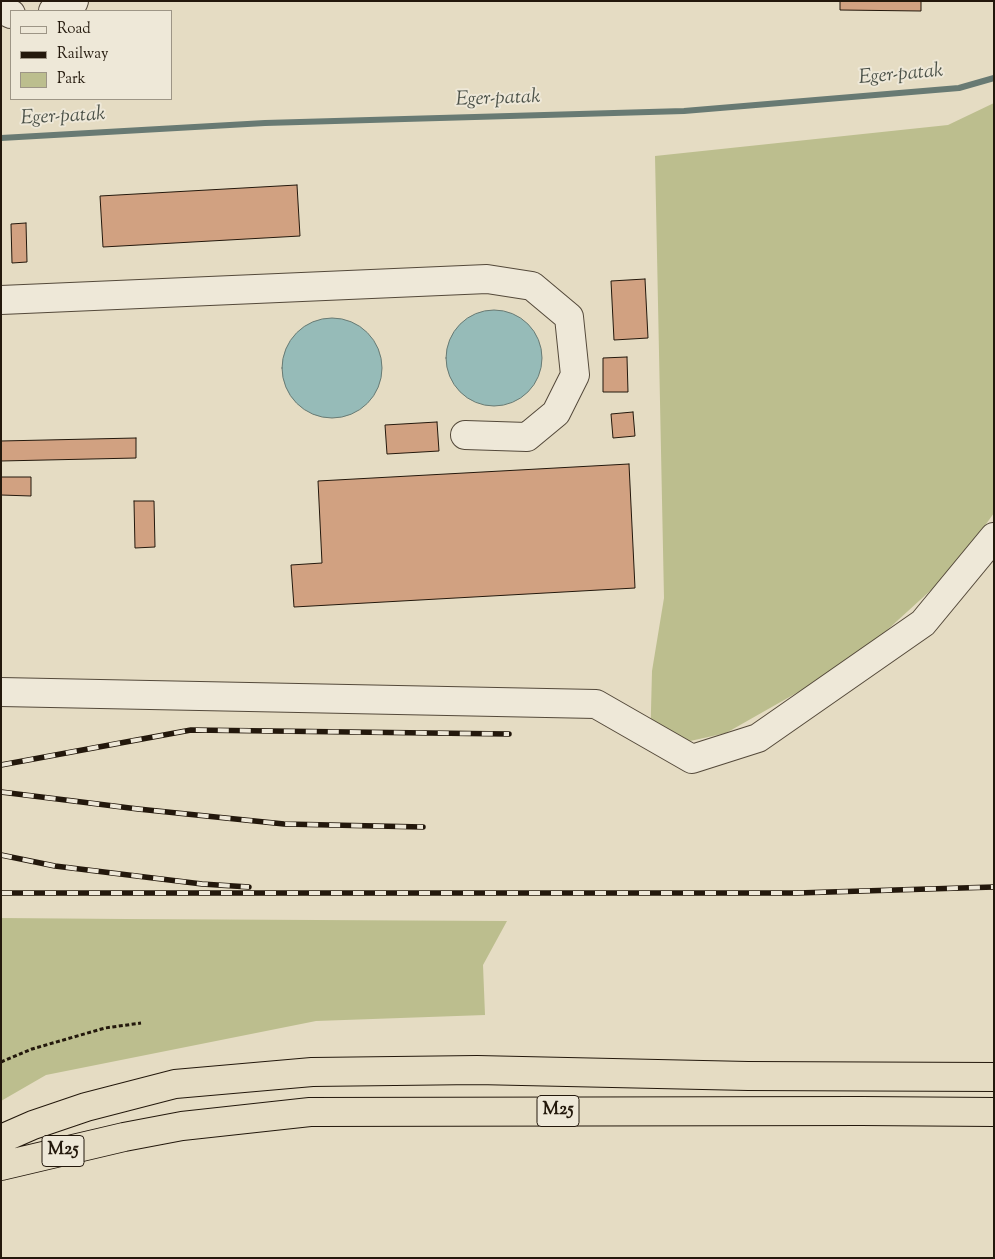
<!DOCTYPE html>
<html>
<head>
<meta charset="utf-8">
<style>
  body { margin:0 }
  #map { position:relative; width:995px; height:1259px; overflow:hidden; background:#e5dcc3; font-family:"Sorts Mill Goudy",serif }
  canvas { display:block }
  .frame { position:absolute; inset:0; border:2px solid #23180c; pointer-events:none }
  .legend { position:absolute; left:10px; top:10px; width:162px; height:90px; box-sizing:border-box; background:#eee8d8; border:1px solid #9d9586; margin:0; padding:6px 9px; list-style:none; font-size:15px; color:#23180c }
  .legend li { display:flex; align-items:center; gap:10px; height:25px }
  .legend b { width:25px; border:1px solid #9d9586 }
</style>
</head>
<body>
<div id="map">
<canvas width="995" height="1259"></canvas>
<div class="frame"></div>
<ul class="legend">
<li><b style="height:6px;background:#eee8d8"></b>Road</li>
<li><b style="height:6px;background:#23180c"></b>Railway</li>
<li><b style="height:14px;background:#bcbe8e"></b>Park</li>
</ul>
</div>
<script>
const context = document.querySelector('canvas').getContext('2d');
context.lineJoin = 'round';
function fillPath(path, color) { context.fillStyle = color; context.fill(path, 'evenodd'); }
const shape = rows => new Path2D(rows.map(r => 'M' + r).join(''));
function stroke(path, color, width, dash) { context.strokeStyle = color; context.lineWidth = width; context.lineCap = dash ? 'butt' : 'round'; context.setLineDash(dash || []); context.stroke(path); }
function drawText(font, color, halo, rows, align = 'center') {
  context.font = font + ' "Sorts Mill Goudy",serif'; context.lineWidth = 4; context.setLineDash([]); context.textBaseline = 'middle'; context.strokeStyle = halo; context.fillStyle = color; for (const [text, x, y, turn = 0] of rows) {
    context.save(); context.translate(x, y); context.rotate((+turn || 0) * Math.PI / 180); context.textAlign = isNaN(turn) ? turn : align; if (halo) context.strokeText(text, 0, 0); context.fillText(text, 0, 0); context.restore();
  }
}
const green = shape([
  [994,103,994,513,953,570,863,652,814,683,726,733,650,750,652,671,664,598,655,156,948,125],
  [1,918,125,919,507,921,483,965,485,1015,316,1021,46,1075,1,1101]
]);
const water = shape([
  '446 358a48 48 0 1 1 96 0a48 48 0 1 1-96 0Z',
  '282 368a50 50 0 1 1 100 0a50 50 0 1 1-100 0Z'
]);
const stream = shape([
  [1,138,265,123,684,111,959,88,994,78]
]);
const building = shape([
  [840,1,921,1,921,11,840,10,840,1],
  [297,185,300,236,103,247,100,196,297,185],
  [26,223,27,262,12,263,11,224,26,223],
  [645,279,648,338,614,340,611,281,645,279],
  [627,357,628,392,603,392,603,358,627,357],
  [633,412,635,436,613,438,611,414,633,412],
  [437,422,439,451,387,454,385,425,437,422],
  [136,438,136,458,1,461,1,441,136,438],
  [629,464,635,588,294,607,291,565,322,563,318,481,629,464],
  [1,477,31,477,31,496,1,495,1,477],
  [134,501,154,501,155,547,135,548,134,501]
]);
const path = shape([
  [1,1062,32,1049,105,1028,141,1023]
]);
const minor = shape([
  [1,9,11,14],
  [53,11,72,5,74,1],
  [1,300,487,279,532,286,569,317,575,375,556,413,527,437,465,435],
  [1,692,596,704,692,759,758,738,923,623,994,537]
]);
const highway = shape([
  [1,1139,33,1125,86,1107,175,1084,312,1072,477,1070,748,1076,994,1077],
  [1,1166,124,1137,182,1126,310,1112,861,1111,994,1112]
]);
const rail = shape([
  [1,765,191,730,509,734],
  [1,792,138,809,284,824,423,827],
  [1,855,55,866,202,884,249,887],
  [1,893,797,893,994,887]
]);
const shields = [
  [558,1111,42],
  [63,1151,42]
];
const shieldNames = [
  ["M25",558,1111],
  ["M25",63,1151]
];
const waterNames = [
  ["Eger-patak",901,76,-5],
  ["Eger-patak",498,100,-2],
  ["Eger-patak",63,118,-3]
];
fillPath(green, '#bcbe8e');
fillPath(water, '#96bbb8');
stroke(water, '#687a73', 1);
stroke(stream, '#687a73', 6);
fillPath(building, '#d1a181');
stroke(building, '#23180c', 1);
stroke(minor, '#54493a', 30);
stroke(highway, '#23180c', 30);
stroke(path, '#23180c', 3, [4, 2.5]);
stroke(minor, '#eee8d8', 28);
stroke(highway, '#e5dcc3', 28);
stroke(rail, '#23180c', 5.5);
stroke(rail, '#eee8d8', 4, [11]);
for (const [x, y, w] of shields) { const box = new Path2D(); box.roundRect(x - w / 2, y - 15.5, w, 31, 4); context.fillStyle = '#eee8d8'; context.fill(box); stroke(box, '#23180c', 1); }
drawText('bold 18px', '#23180c', null, shieldNames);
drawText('italic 20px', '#4b5148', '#eee8d8', waterNames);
</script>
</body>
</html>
